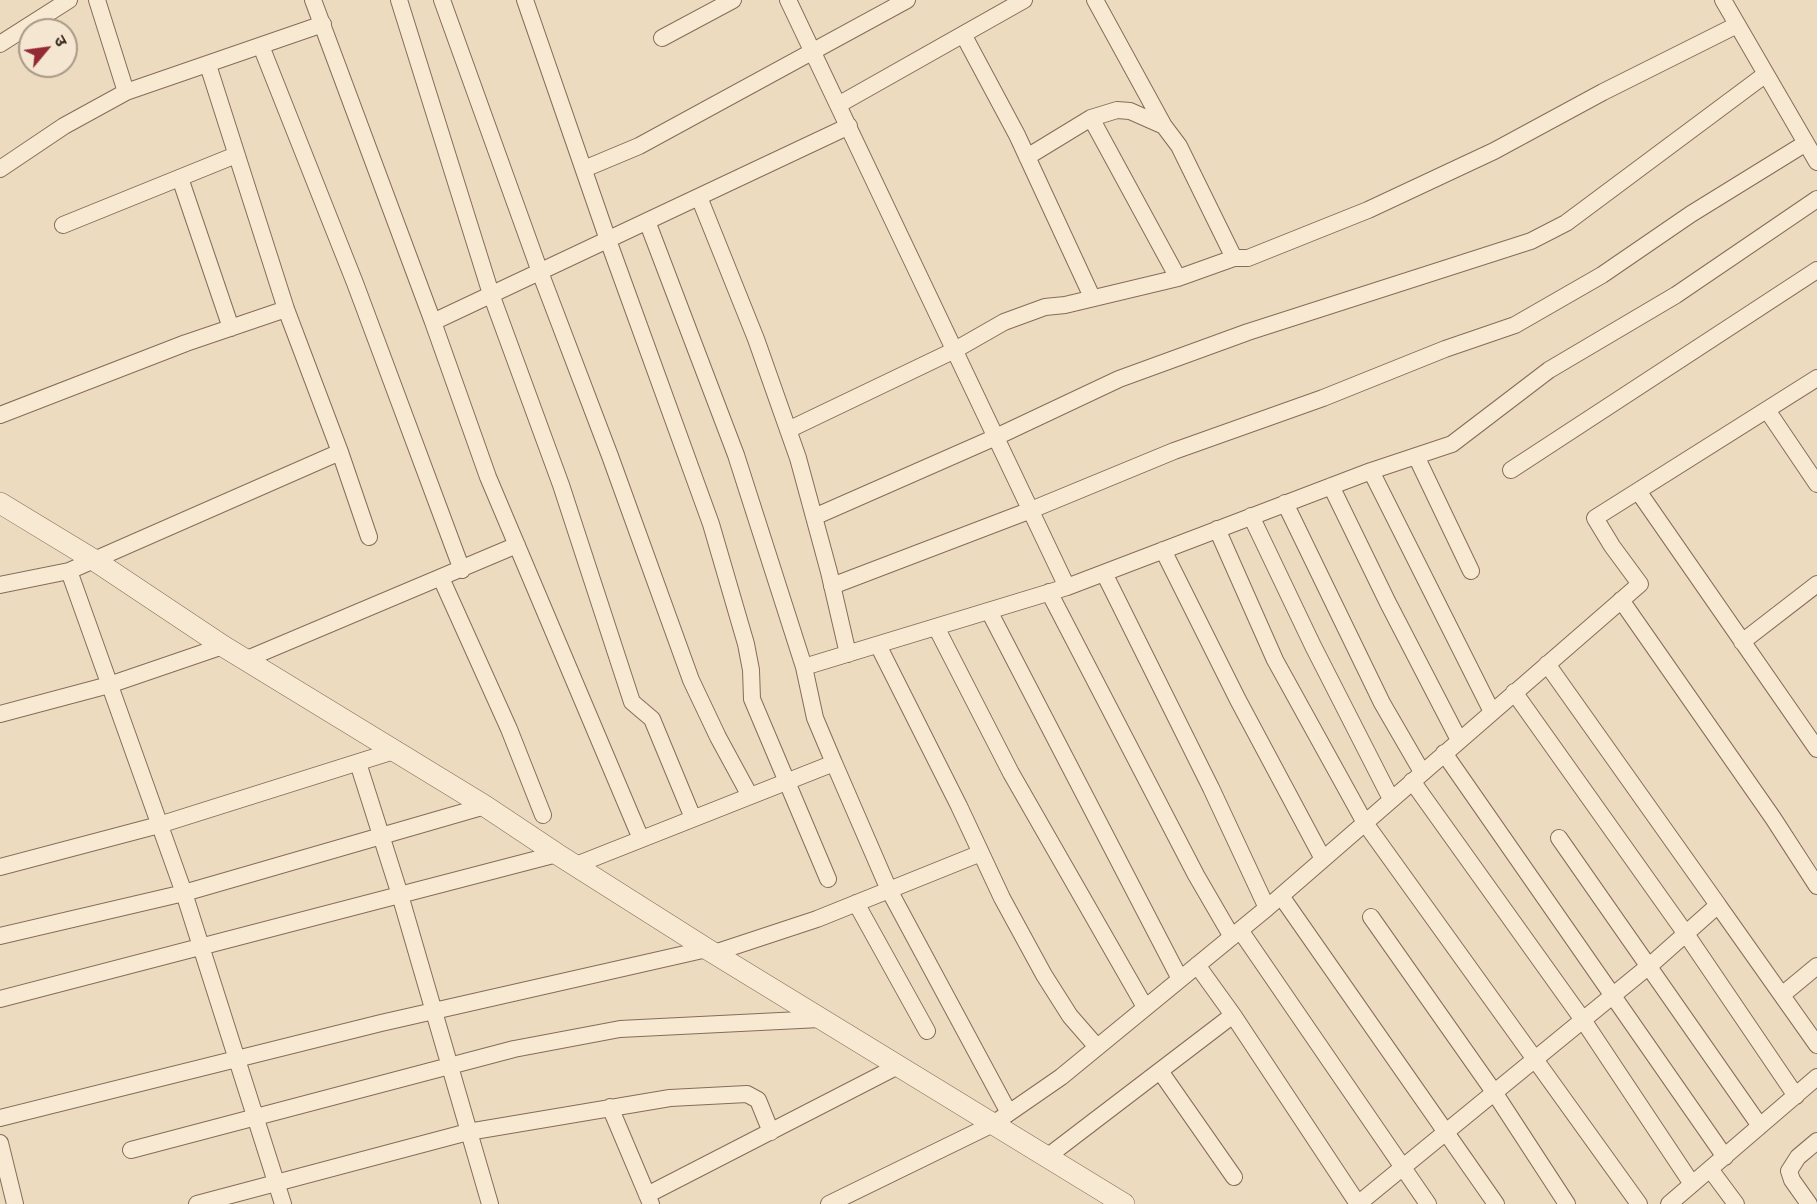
<!DOCTYPE html>
<html>
<head>
<meta charset="utf-8">
<style>
  body { margin:0 }
  #map { position:relative; width:1817px; height:1204px; overflow:hidden; background:#eddbc0; font-family:Literata,"Noto Sans Devanagari",serif }
  canvas { display:block }
  .north { position:absolute; left:18px; top:18px; width:60px; height:60px; box-sizing:border-box; background:#f4e6d0; border:2px solid #a89988; border-radius:50%; rotate:61deg; font-size:16px; font-weight:700; line-height:24px; text-align:center; color:#36261d }
  .north::after { content:''; display:block; margin:auto; width:21px; height:27px; background:#932a35; clip-path:polygon(50% 0,100% 100%,50% 72%,0 100%) }
</style>
</head>
<body>
<div id="map">
<canvas width="1817" height="1204"></canvas>
<div class="north">उ</div>
</div>
<script>
const context = document.querySelector('canvas').getContext('2d');
context.lineJoin = 'round';
const shape = rows => new Path2D(rows.map(r => 'M' + r).join(''));
function stroke(path, color, width, dash) { context.strokeStyle = color; context.lineWidth = width; context.lineCap = dash ? 'butt' : 'round'; context.setLineDash(dash || []); context.stroke(path); }
const minor = shape([
  [97,0,126,92],
  [313,0,433,322],
  [399,0,491,294,561,485,632,702,652,719,693,818],
  [442,0,540,272,610,456,691,680,718,737,750,796],
  [525,0,608,240,711,524,746,644,751,670,752,699,828,879],
  [788,0,1067,587,1371,471,1452,444,1549,370,1676,295,1817,199],
  [1095,0,1164,126],
  [1723,0,1817,162],
  [964,36,1017,135,1092,297],
  [662,38,733,0],
  [0,44,69,0],
  [261,46,355,283,462,570],
  [208,65,286,309,340,452,369,537],
  [838,105,1024,0],
  [1091,118,1178,278],
  [1027,157,1091,118,1117,110,1130,111,1164,126,1179,146,1234,258],
  [0,169,64,126,126,92,323,24],
  [584,169,639,146,907,0],
  [180,178,231,328],
  [699,197,756,339,798,458,829,572,848,654],
  [647,221,736,455,804,667],
  [63,225,236,155],
  [1767,410,1817,484],
  [0,415,186,343,286,309],
  [788,430,955,350,1004,322,1045,307,1065,305,1178,278,1234,258,1248,258,1368,210,1494,151,1603,92,1737,25],
  [1416,456,1471,571],
  [1511,470,1817,270],
  [1371,471,1492,712],
  [1331,486,1388,603,1459,740],
  [1638,491,1817,749],
  [1285,503,1382,703,1422,772],
  [1251,516,1313,646,1391,799],
  [814,517,996,437,1119,379,1248,332,1531,241,1566,223,1766,74],
  [1217,529,1275,660,1365,823,1639,1204],
  [1163,550,1238,700,1323,859],
  [69,571,184,893,283,1204],
  [1104,573,1211,788,1267,908],
  [441,578,509,729,543,815],
  [0,585,69,571,340,452],
  [832,586,1031,510,1174,451,1323,398,1445,349,1515,325,1602,275,1691,214,1806,143],
  [1049,592,1196,875,1232,937],
  [1621,600,1773,818,1817,886],
  [989,611,1180,979],
  [936,627,1011,773,1145,1007],
  [1742,642,1817,584],
  [878,645,959,806,1002,898,1044,975,1070,1016,1097,1047],
  [247,659,517,545],
  [1547,664,1718,905],
  [1514,692,1686,934,1796,1096],
  [0,714,109,685,223,646],
  [1444,753,1725,1157],
  [358,763,400,895,490,1204],
  [834,763,889,890,1009,1113],
  [1412,781,1583,1020,1692,1184],
  [1559,838,1760,1126],
  [641,839,488,477,433,322,849,126],
  [576,865,834,763,815,718,804,667,1067,587],
  [0,867,159,825,397,750],
  [1281,896,1496,1204],
  [856,903,927,1031],
  [1371,917,1494,1092,1567,1204],
  [1240,930,1428,1204],
  [0,936,184,893,485,806],
  [714,953,817,919,981,853],
  [1197,965,1233,1015,1358,1204],
  [1782,995,1817,966],
  [0,999,557,854],
  [1160,1071,1234,1177],
  [610,1107,651,1204],
  [0,1118,381,1023,707,949],
  [0,1143,15,1204],
  [131,1150,514,1049,620,1029,820,1019],
  [1047,1157,1233,1015],
  [1710,1169,1736,1204],
  [647,1195,898,1066],
  [197,1204,468,1132,670,1098,747,1094,758,1100,771,1132],
  [829,1204,993,1124,1061,1077,1267,908,1640,584,1612,546,1595,518,1817,378],
  [1358,1204,1655,961,1718,905,1817,1045],
  [1669,1204,1817,1077],
  [1809,1204,1792,1180,1789,1171,1798,1157,1817,1141]
]);
const tertiary = shape([
  [0,503,94,560,223,646,485,806,557,854,707,949,1124,1204]
]);
stroke(minor, '#866c59', 18);
stroke(tertiary, '#866c59', 22);
stroke(minor, '#f8e9d3', 16);
stroke(tertiary, '#f8e9d3', 21);
</script>
</body>
</html>
